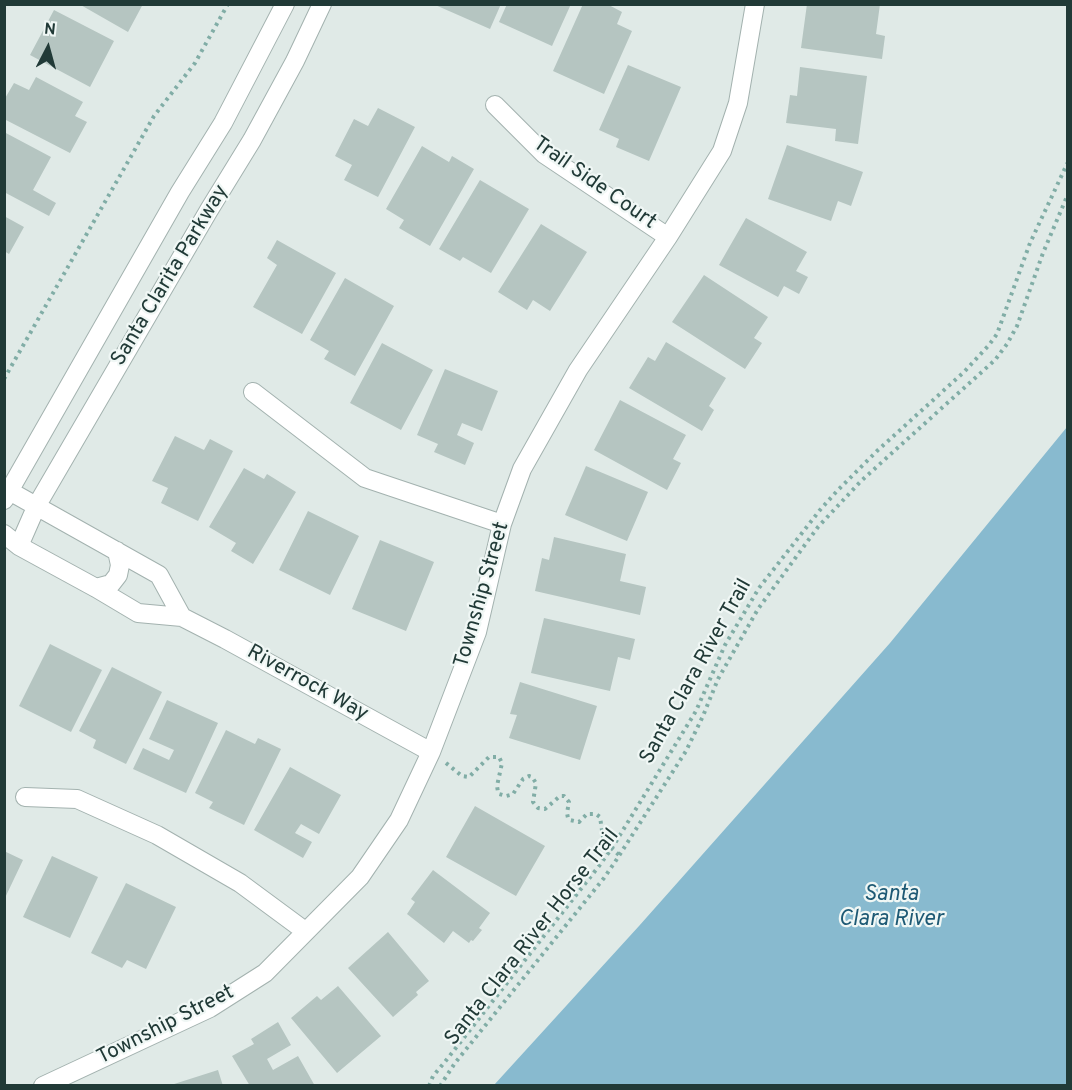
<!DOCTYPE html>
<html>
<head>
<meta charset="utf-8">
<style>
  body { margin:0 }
  #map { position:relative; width:1072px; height:1090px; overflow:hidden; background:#e0eae7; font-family:Overpass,sans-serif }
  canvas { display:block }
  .frame { position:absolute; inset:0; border:6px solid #213a37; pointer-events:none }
  .north { position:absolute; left:18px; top:18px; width:60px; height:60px; -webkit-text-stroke:4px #f0f7f5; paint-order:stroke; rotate:6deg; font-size:16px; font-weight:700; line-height:24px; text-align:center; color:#213a37 }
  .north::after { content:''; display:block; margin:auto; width:21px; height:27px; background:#213a37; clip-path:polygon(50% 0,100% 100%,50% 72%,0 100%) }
</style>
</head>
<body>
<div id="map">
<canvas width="1072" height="1090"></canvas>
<div class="frame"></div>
<div class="north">N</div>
</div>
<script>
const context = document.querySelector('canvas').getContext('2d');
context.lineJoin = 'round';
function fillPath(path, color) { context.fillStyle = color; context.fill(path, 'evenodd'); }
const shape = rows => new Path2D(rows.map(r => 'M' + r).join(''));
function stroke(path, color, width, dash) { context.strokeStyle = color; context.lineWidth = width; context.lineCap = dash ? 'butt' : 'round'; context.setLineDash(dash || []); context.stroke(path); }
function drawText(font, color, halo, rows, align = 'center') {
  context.font = font + ' Overpass,sans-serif'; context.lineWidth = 4.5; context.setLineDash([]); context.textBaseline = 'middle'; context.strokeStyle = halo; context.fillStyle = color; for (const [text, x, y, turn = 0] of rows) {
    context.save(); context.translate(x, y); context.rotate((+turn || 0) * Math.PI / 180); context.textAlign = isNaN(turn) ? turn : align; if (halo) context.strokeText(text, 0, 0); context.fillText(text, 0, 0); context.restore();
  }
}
const water = shape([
  [1067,427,1067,1085,494,1085,639,926,890,643]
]);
const building = shape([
  [79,4,143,4,128,32],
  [433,4,501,4,490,29],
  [507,4,571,4,552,46,499,22],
  [583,4,607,4,622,12,617,24,632,31,604,94,553,71],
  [807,4,880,4,876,34,885,36,882,59,801,48],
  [54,10,114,41,90,87,30,55],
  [628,65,681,87,649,161,616,147,619,139,599,130],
  [800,67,867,76,858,144,835,141,836,129,786,123,790,95,797,96],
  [36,77,83,102,75,116,87,122,70,153,4,119,4,100,14,83,29,90],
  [378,108,415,127,378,197,344,180,352,165,335,156,354,119,368,126],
  [4,132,51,157,33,190,56,203,49,216,4,192],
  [787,145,863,172,851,206,838,201,831,221,768,199],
  [422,146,449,162,452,156,474,169,430,246,399,228,404,220,386,209],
  [480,180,529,209,491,273,463,257,460,261,439,249],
  [4,216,24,227,9,254,4,251],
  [746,218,807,252,796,271,808,277,799,294,784,286,778,297,719,265],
  [541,224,587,252,550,311,533,300,527,310,498,292],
  [277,240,336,273,302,334,253,307,277,265,267,258],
  [704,275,768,317,754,338,762,343,745,369,672,322],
  [345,278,394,306,355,376,324,359,329,351,310,340],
  [666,342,726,378,709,406,714,410,702,431,629,388,648,357,655,361],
  [382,343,433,370,401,430,350,403],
  [445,369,498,391,482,431,462,423,457,435,474,443,465,465,434,452,438,444,417,435],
  [620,400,686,435,673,459,681,463,667,490,594,450],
  [175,436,204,450,210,439,233,451,198,521,161,503,168,488,152,481],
  [586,466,648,492,627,541,565,515],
  [244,468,264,479,267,474,296,492,253,564,231,551,236,543,209,527],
  [308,511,359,536,330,595,279,570],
  [554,537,626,554,620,581,646,587,640,615,535,591,542,558,549,560],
  [380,540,434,562,406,631,352,609],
  [544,618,635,639,630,660,618,657,610,691,531,673],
  [50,644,102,670,71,732,19,706],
  [112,667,162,692,126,764,93,748,96,740,79,731],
  [520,682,597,706,580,760,509,738,517,715,510,714],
  [167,700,218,723,186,793,133,769,143,748,169,760,174,750,149,739],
  [226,730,255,744,258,738,281,749,244,825,209,808,213,802,195,793],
  [290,767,341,795,319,834,301,824,295,833,312,842,303,858,254,830],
  [475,806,545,846,516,896,446,857],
  [4,851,23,860,4,900],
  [52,856,98,877,70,938,23,917],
  [433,870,490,913,479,928,482,930,473,941,471,940,469,943,453,931,444,943,407,914,415,902,411,899],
  [126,883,176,907,146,969,127,960,122,968,91,953],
  [388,932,429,981,416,992,418,995,393,1017,348,968],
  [338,986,381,1036,337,1073,291,1018,317,996,321,1000],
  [278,1022,291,1045,267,1059,273,1070,298,1056,315,1086,250,1086,232,1056,254,1044,251,1039],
  [218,1070,223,1086,171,1086,171,1085]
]);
const path = shape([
  [4,379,154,116,195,63,228,4],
  [446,763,462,776,469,777,489,757,499,757,502,763,497,786,498,792,499,794,506,796,510,795,513,794,523,779,529,776,532,777,536,783,533,802,538,808,545,809,560,796,564,796,569,802,567,813,568,818,570,820,579,822,587,814,596,814,600,817,603,837,605,842,619,855],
  [429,1086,433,1076,444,1063,599,866,612,848,696,711,725,645,759,588,820,510,837,491,877,451,964,372,989,345,997,334,1030,243,1068,162],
  [440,1086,455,1063,604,878,615,862,686,751,703,716,718,679,758,609,818,527,861,481,995,360,1007,344,1017,326,1043,253,1068,194]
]);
const minor = shape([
  [495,105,544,154,668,237],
  [253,392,365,478,502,524],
  [4,488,159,575,182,617],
  [4,500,180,192,223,123,285,4],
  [4,534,19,546,96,588,138,613,182,617,225,639,431,752],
  [19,546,37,505,209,210,252,140,295,61,322,4],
  [96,588,111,584,118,575,120,565,117,551],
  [25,797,77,799,157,835,240,883,305,931],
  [43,1086,210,1008,265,973,360,877,399,820,431,752,477,632,502,524,522,469,578,370,668,237,722,151,738,103,755,4]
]);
const streetNames = [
  ["Trail Side Court",594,184,35],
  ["Santa Clarita Parkway",171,276,-59],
  ["Township Street",483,595,-74],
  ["Santa Clara River Trail",697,672,-61],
  ["Riverrock Way",307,684,29],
  ["Santa Clara River Horse Trail",533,938,-52],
  ["Township Street",166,1026,-27]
];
const waterNames = [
  ["Santa",891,896],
  ["Clara River",891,921]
];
fillPath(water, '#88bacf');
fillPath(building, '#b5c5c1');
stroke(minor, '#a3b2af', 20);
stroke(path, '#81ada6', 4, [3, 4.5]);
stroke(minor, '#fff', 18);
drawText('21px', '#213a37', '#f0f7f5', streetNames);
drawText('italic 22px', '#1d5974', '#f0f7f5', waterNames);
</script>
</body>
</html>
